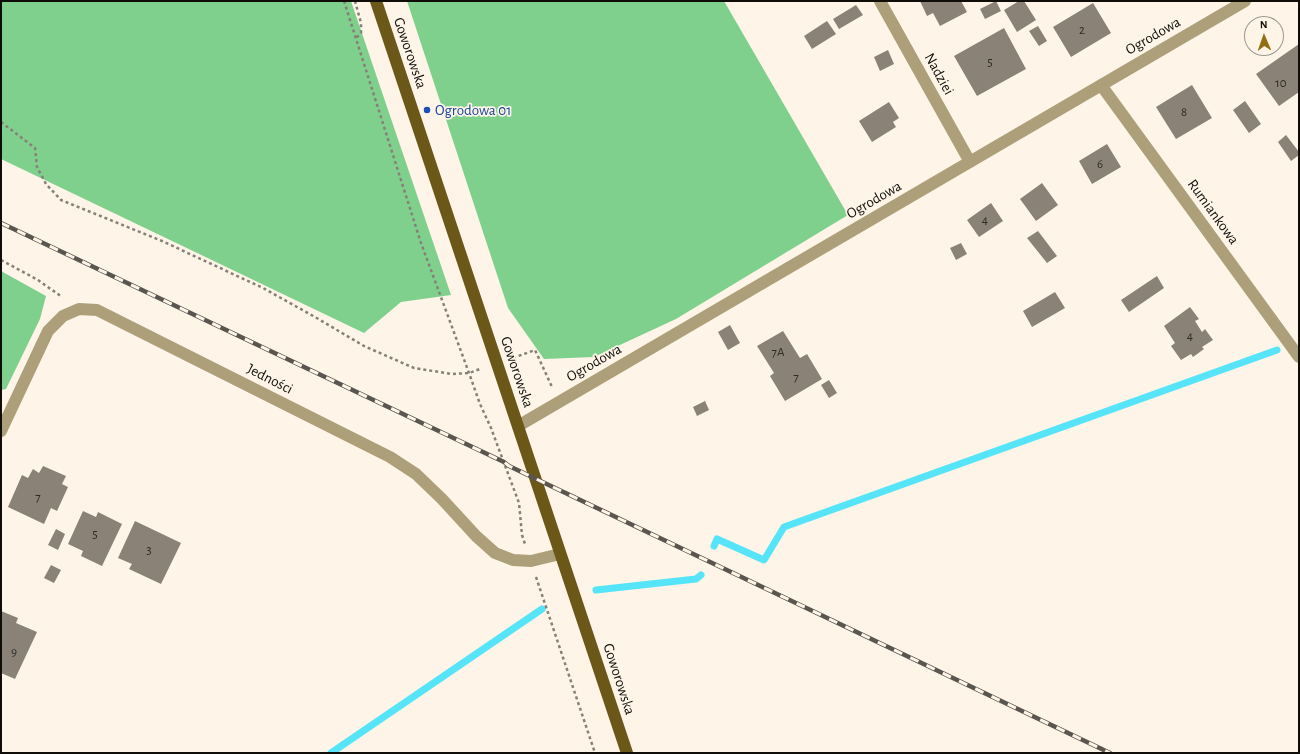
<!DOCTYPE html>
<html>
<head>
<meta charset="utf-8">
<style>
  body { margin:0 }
  #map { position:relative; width:1300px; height:754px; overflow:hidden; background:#fef5e8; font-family:"Alegreya Sans",sans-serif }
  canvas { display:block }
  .frame { position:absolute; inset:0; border:2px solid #100d09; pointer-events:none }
  .north { position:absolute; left:1244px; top:16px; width:40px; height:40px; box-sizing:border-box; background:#fef5e8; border:1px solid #9f988f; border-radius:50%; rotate:358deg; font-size:11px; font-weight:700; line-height:16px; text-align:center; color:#100d09 }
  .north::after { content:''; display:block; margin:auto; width:14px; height:18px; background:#936f16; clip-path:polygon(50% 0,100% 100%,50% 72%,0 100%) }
</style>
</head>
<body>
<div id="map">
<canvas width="1300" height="754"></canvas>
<div class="frame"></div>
<div class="north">N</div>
</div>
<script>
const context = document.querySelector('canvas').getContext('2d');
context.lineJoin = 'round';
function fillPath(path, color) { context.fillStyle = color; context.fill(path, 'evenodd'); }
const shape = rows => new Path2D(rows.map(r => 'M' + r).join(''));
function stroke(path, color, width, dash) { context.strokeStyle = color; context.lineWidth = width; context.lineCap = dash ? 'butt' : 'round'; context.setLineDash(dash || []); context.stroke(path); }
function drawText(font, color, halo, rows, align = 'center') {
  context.font = font + ' "Alegreya Sans",sans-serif'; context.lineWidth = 3.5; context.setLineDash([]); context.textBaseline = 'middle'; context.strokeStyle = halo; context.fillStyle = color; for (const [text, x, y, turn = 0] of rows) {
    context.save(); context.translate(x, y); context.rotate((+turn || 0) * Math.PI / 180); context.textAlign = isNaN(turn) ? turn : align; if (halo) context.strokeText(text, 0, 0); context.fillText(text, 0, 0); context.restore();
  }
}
const forest = shape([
  [1,1,351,1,451,295,401,302,364,333,1,159],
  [407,1,724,1,848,215,676,319,594,357,544,359,508,308],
  [1,271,46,296,40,319,6,389,1,390]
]);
const stream = shape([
  [714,546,717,539,764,560,784,527,1277,350],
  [596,590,696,579,701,575],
  [331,753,542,609]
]);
const building = shape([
  [920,1,961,1,967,12,940,26,933,13,927,16],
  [996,1,1001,11,985,19,980,9],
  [1019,1,1024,1,1036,20,1017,32,1004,10],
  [1093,3,1111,33,1071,57,1053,27],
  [856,5,863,15,839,29,833,19],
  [827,21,836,34,812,49,804,36],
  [1038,26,1047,41,1039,46,1029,31],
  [1004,28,1026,69,977,96,954,56],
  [1299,44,1299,92,1279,106,1256,74],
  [888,50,894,64,880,71,874,57],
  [1192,85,1212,118,1176,139,1156,107],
  [1245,101,1261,124,1249,133,1233,110],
  [889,102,899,118,893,122,896,127,872,142,859,121],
  [1286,135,1299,152,1299,155,1291,161,1278,142],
  [1107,144,1121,167,1092,184,1079,161],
  [1042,183,1058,205,1036,221,1020,199],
  [991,203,1003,221,979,237,967,220],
  [1038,231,1057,256,1047,263,1027,238],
  [961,243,967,254,956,260,950,248],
  [1157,276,1164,288,1129,312,1121,300],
  [1055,292,1065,308,1032,327,1023,311],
  [1190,307,1199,319,1195,321,1202,332,1205,329,1213,340,1202,347,1204,349,1193,357,1191,354,1181,360,1171,346,1175,343,1164,326],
  [730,325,740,343,728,350,718,332],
  [783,331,800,358,807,354,822,379,785,401,770,376,774,373,757,346],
  [829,380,837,393,829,398,821,385],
  [705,401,709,410,697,416,693,407],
  [43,466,66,476,62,484,68,487,57,511,51,508,44,524,8,507,22,475,28,478,33,469,39,473],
  [83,511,96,517,98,512,122,524,102,566,81,556,83,551,68,544],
  [135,521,181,543,161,584,129,569,132,564,118,558],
  [56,529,65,534,58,550,48,545],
  [51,565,61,570,54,583,44,578],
  [1,611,18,618,16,623,37,632,15,679,1,673]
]);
const path = shape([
  [344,1,421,243,469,373,480,404,491,428,519,503,522,535,525,544],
  [355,1,361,23,361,33,356,38],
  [1,122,35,148,37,167,46,184,61,200,162,241,263,288,315,317,364,346,414,368,452,374,469,373,480,369],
  [1,260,38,280,62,297],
  [513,358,535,350,552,387],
  [536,577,595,753]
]);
const minor = shape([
  [880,1,970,162],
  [1101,85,1299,357],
  [518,426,1245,1],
  [1,431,48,331,63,316,79,309,97,310,390,457,416,474,442,499,476,536,495,553,513,560,531,561,560,554]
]);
const major = shape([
  [376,1,627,753]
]);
const rail = shape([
  [1,223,504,462,509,466,1110,753]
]);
const markers = [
  [427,110,4,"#1a4fb4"]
];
const numberNames = [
  ["2",1082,30],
  ["5",990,62],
  ["10",1281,83],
  ["8",1184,112],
  ["6",1100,164],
  ["4",985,220],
  ["4",1190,336],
  ["7A",778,352],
  ["7",796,377],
  ["7",38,497],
  ["5",95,534],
  ["3",149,550],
  ["9",14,652]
];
const streetNames = [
  ["Ogrodowa",1153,36,-30],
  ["Goworowska",410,53,71],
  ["Nadziei",939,74,61],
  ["Ogrodowa",874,200,-30],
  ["Rumiankowa",1213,212,54],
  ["Ogrodowa",594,363,-30],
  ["Goworowska",517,372,71],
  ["Jedności",270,379,27],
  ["Goworowska",619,679,72]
];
const transitNames = [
  ["Ogrodowa 01",435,110]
];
fillPath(forest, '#80d08d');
stroke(stream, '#56e4f8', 7);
fillPath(building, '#8a8276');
stroke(path, '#868078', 2.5, [3, 3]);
stroke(minor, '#ad9f79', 12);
stroke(major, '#6b5718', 12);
stroke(rail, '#5a554f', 4.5);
stroke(rail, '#fef5e8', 3, [9]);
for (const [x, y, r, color] of markers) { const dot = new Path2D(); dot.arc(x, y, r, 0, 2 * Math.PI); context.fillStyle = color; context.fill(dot); stroke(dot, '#fef5e8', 1.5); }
drawText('13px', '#2e2a24', null, numberNames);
drawText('15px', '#100d09', '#fef5e8', streetNames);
drawText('15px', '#164399', '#fef5e8', transitNames, 'left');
</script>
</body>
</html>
